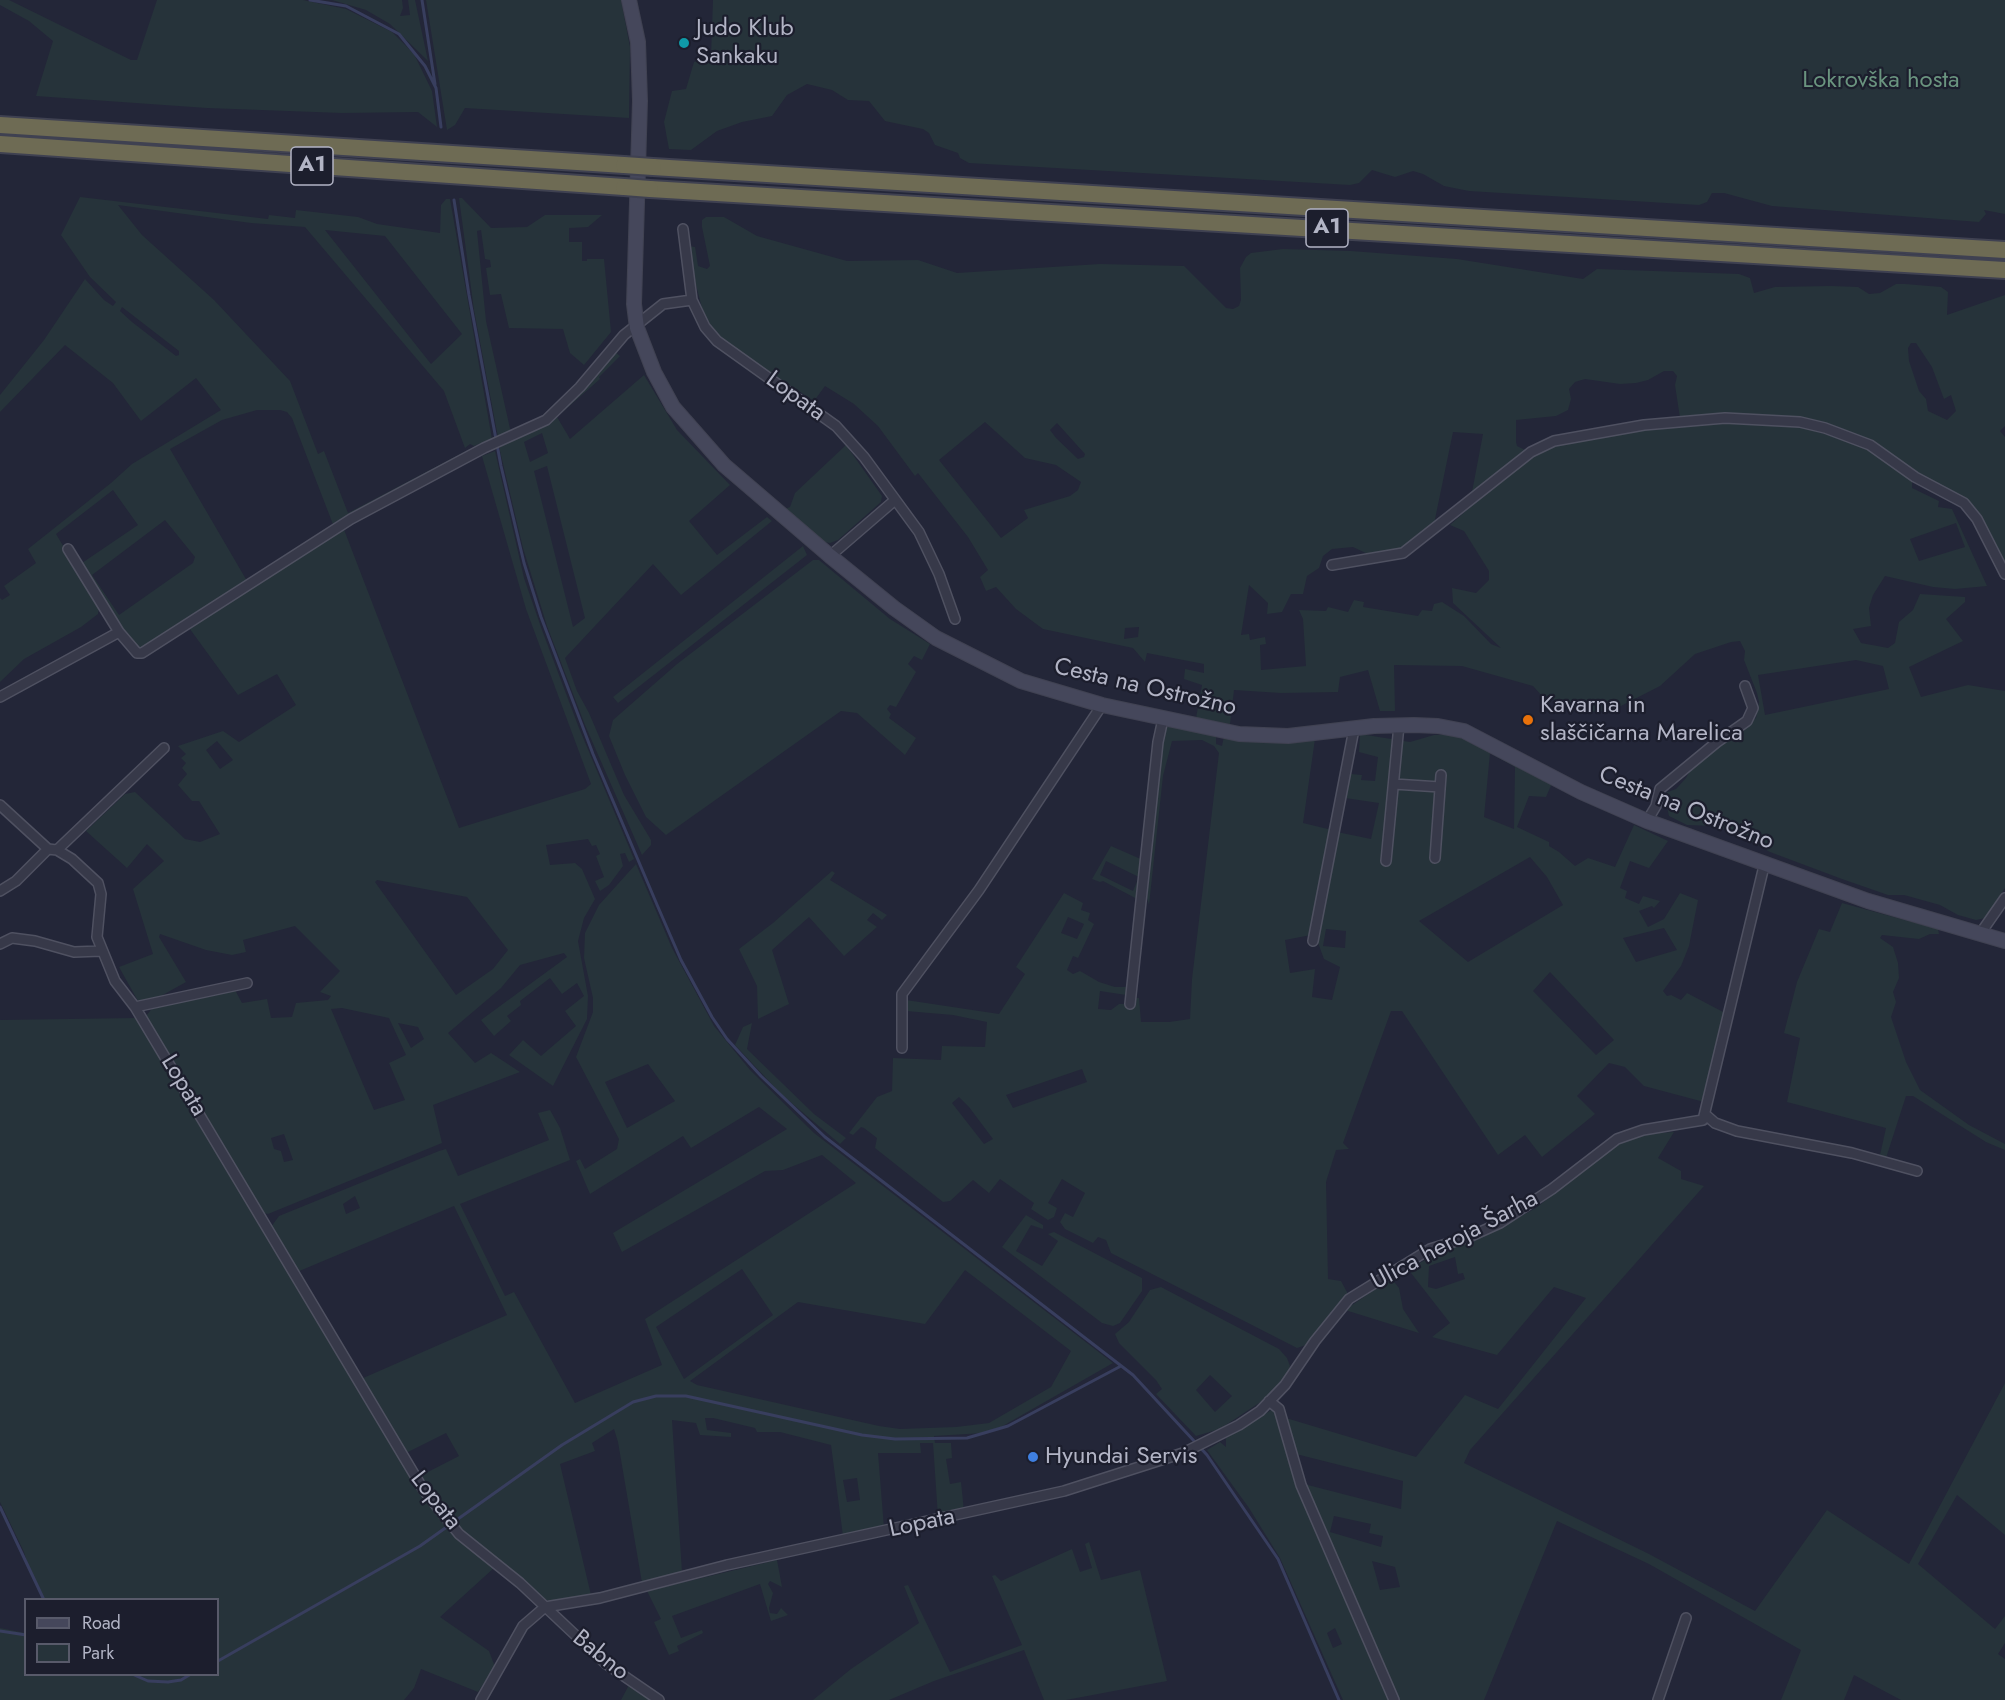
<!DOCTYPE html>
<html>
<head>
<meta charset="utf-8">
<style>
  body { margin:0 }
  #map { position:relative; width:2005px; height:1700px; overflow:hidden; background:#232638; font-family:Jost,sans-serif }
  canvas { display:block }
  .legend { position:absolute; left:24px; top:1598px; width:195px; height:78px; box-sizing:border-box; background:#1c1e2d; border:2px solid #585a6a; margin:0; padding:8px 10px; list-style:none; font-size:18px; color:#b2b4c5 }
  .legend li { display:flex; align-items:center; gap:12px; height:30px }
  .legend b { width:30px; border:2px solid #585a6a }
</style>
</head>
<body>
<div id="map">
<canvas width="2005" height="1700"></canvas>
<ul class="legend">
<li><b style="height:8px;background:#45475b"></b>Road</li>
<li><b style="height:16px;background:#26333a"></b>Park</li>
</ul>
</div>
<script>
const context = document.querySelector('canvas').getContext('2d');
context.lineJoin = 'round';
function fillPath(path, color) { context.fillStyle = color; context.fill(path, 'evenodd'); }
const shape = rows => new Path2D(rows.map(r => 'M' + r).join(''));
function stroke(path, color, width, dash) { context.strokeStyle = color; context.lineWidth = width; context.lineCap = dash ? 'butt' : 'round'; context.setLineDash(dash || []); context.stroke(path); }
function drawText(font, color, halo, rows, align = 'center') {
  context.font = font + ' Jost,sans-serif'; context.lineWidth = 4.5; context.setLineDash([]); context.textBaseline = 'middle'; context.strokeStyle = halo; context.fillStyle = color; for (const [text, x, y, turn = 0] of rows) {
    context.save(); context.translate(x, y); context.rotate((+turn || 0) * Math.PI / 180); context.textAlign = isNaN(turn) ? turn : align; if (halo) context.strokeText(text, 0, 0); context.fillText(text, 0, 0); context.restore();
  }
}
const green = shape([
  [0,0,9,0,131,60,137,60,157,0,303,0,346,9,392,32,414,54,432,91,437,127,418,112,342,113,207,108,36,96,53,41,29,21,0,5],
  [332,0,402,0,403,8,400,16,410,15,408,0,415,0,428,61,390,24,366,10],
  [426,0,621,0,630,47,629,118,465,108,455,125,447,130],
  [713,0,2005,0,2005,214,1984,210,1986,214,1979,222,1772,206,1724,193,1712,193,1707,202,1699,205,1469,191,1444,186,1423,174,1413,171,1395,177,1372,170,1359,183,1350,185,969,163,960,158,958,153,935,145,929,133,923,129,885,121,869,101,848,100,832,90,807,84,787,95,772,116,742,122,717,131,691,150,669,149,664,122,672,91,686,89,694,62,711,56],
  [80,197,268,219,269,215,295,218,296,210,358,217,377,224,440,233,441,205,446,199,450,199,492,439,474,446,470,444,465,448,444,391,305,227,251,223,118,205,142,235,214,300,290,381,318,454,324,451,348,513,466,451,467,455,334,527,292,418,287,412,280,410,257,410,222,420,170,449,247,581,139,649,122,631,79,565,138,525,113,490,56,534,99,606,98,614,81,627,24,659,0,682,0,598,2,600,10,595,4,586,36,563,28,549,111,483,132,464,221,410,196,378,141,421,113,383,65,345,0,412,0,395,44,340,85,279,104,300,113,306,116,302,90,277,61,235],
  [325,230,385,236,462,334,431,364],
  [122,307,179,351,179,355,176,356,132,322,120,311],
  [165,520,195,557,193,563,119,615,92,575],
  [459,198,462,198,491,228,527,227,545,215,602,215,588,227,569,228,569,242,582,242,582,261,587,261,587,259,604,259,611,332,584,365,570,353,563,329,509,328,501,294,490,295,486,268,491,267,490,260,485,259,481,230,477,231,486,321,511,433,498,437,474,310],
  [706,217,724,217,757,236,847,261,918,260,957,273,1100,264,1184,266,1226,308,1233,309,1239,306,1241,300,1240,268,1246,257,1251,253,1283,249,1351,251,1457,259,1583,279,1597,269,1739,274,1750,278,1754,293,1775,287,1831,286,1858,287,1869,294,1880,293,1896,284,1905,284,1941,287,1948,292,1947,315,2005,295,2005,426,2000,431,2005,437,2005,563,1974,507,1920,477,1873,441,1826,423,1807,420,1680,418,1675,385,1677,376,1673,371,1664,371,1648,380,1636,383,1620,384,1585,379,1575,382,1569,389,1571,399,1568,410,1556,416,1516,420,1516,442,1517,446,1525,450,1523,453,1413,546,1370,555,1353,547,1332,549,1323,556,1319,568,1307,576,1303,594,1291,594,1282,612,1267,614,1268,603,1249,585,1241,635,1249,634,1250,640,1265,637,1266,644,1260,645,1261,670,1306,666,1303,619,1299,610,1326,611,1328,607,1348,612,1354,600,1364,602,1363,607,1418,616,1422,610,1432,611,1434,604,1442,602,1464,616,1491,644,1501,648,1453,603,1452,588,1476,593,1489,580,1489,571,1464,531,1450,525,1521,462,1546,448,1564,442,1593,435,1713,421,1787,423,1869,447,1912,479,1912,488,1939,501,1938,507,1952,509,1987,586,1955,589,1933,587,1885,576,1873,595,1869,608,1871,626,1853,629,1861,643,1888,648,1895,643,1899,622,1913,610,1920,594,1965,597,1965,602,1946,619,1963,641,1909,667,1921,697,1968,685,2005,691,2005,888,1985,918,1976,920,1958,915,1940,905,1904,895,1888,895,1842,879,1770,852,1736,833,1715,826,1687,825,1669,816,1667,807,1663,806,1665,793,1676,789,1686,778,1692,767,1756,718,1759,702,1757,693,1744,660,1745,651,1740,641,1731,642,1695,654,1660,686,1615,709,1598,712,1561,708,1550,695,1543,697,1533,686,1462,666,1394,665,1395,711,1380,711,1368,670,1340,677,1338,692,1281,693,1234,690,1230,724,1196,718,1202,685,1184,679,1185,669,1204,673,1204,664,1147,653,1145,662,1133,648,1043,629,1016,609,996,587,986,591,980,577,988,570,968,537,918,473,915,476,878,426,854,404,825,386,814,401,728,345,709,323,702,308,690,262,688,246,695,247,698,266,707,269,710,266,702,227,702,220],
  [1911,343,1916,343,1932,367,1944,399,1951,395,1956,411,1947,420,1928,411,1926,399,1919,391,1909,361,1908,348],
  [985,422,1025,458,1056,465,1081,482,1078,490,1070,496,1024,510,1028,518,1001,538,939,460],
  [1057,423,1085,454,1084,457,1078,459,1056,438,1050,430],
  [1453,432,1483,434,1472,492,1434,524],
  [1956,523,1965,547,1919,561,1910,539],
  [1139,627,1138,637,1124,639,1125,628],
  [1856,660,1883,666,1889,689,1765,715,1758,675],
  [615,352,620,356,599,377,600,379,557,417,570,439,644,375,677,430,730,485,689,521,717,555,767,517,772,521,681,595,653,564,565,658,577,691,589,713,624,795,651,840,651,845,642,855,585,725,547,626,523,548,500,451,500,447,546,423],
  [542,433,548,453,530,462,524,442],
  [547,466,585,618,573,627,534,471],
  [846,445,882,496,881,502,838,540,830,543,824,542,785,509,790,507,795,493],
  [495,451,524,578,542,630,579,728,634,859,629,862,625,853,620,854,623,866,609,885,600,891,595,881,604,877,596,856,600,854,596,845,592,846,588,839,546,845,550,865,575,863,582,869,595,899,584,918,578,941,588,996,587,1019,553,1086,509,1055,523,1040,541,1056,576,1026,565,1011,584,996,577,983,562,994,550,978,520,1001,521,1005,507,1016,511,1021,494,1036,481,1020,567,957,564,953,520,965,501,988,448,1033,475,1063,491,1053,520,1072,433,1105,442,1143,268,1214,264,1213,146,1016,154,1006,235,990,242,1003,267,999,271,1018,292,1017,296,1003,328,1000,331,996,320,992,340,971,295,926,243,940,246,952,232,955,206,950,160,934,159,937,186,982,152,1001,143,1004,138,1001,119,967,153,954,133,889,164,861,147,844,127,868,86,831,125,794,135,792,185,839,200,842,220,834,199,801,192,801,178,785,187,774,182,768,186,763,181,758,186,754,178,746,223,731,239,742,296,705,277,674,238,695,187,625,343,527,459,828,585,789,591,784,526,609,482,456],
  [217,741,233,760,220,769,206,750],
  [377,880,467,897,508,950,493,969,456,995,375,882],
  [342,1008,389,1018,406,1055,389,1063,405,1100,374,1110,331,1009],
  [398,1023,418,1027,424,1039,411,1048],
  [284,1134,293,1160,284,1162,281,1151,274,1149,271,1138],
  [803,546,807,555,618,703,613,697],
  [813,560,819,560,890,619,930,644,922,660,914,656,908,664,916,672,896,707,890,705,887,709,891,714,889,718,916,738,905,755,857,713,841,711,666,835,646,817,625,775,609,736,613,720,677,664],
  [1165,723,1216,735,1216,744,1222,746,1224,736,1315,739,1303,823,1332,830,1311,935,1285,940,1290,973,1315,969,1312,997,1332,1000,1340,967,1324,959,1317,940,1337,832,1371,839,1379,803,1345,798,1351,774,1362,775,1361,780,1375,781,1378,757,1359,752,1360,734,1410,742,1434,735,1456,734,1553,781,1546,797,1529,796,1517,827,1549,842,1549,846,1559,852,1575,866,1588,858,1615,867,1634,825,1668,841,1649,868,1630,861,1620,888,1627,891,1625,898,1639,904,1643,896,1660,901,1654,908,1652,906,1639,911,1648,927,1664,919,1680,893,1698,900,1689,946,1681,966,1663,991,1667,996,1671,995,1681,1000,1687,993,1725,1013,1704,1102,1644,1086,1625,1067,1609,1063,1577,1096,1595,1114,1542,1157,1525,1135,1498,1155,1402,1011,1391,1011,1343,1143,1349,1149,1336,1150,1326,1182,1328,1279,1341,1281,1348,1294,1306,1345,1297,1348,1111,1253,1106,1240,1098,1237,1093,1243,1065,1229,1060,1222,1065,1213,1073,1217,1085,1193,1062,1179,1048,1203,1057,1208,1054,1217,1048,1220,1031,1209,1034,1203,1000,1179,989,1193,973,1180,950,1201,943,1202,875,1148,877,1138,864,1128,861,1127,853,1135,849,1133,877,1097,892,1091,893,1058,941,1060,942,1046,985,1047,987,1022,953,1015,906,1011,906,1000,999,1014,1025,974,1016,967,1064,893,1083,903,1081,910,1090,913,1088,920,1094,924,1078,958,1073,956,1067,970,1073,974,1080,971,1099,982,1115,987,1129,987,1126,995,1100,991,1098,1009,1111,1010,1119,1004,1126,1004,1128,1009,1132,1008,1133,998,1139,998,1141,1022,1169,1022,1190,1019,1192,979,1219,753,1214,746,1202,740,1172,741,1163,776,1149,905,1147,898,1160,744],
  [1490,753,1515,767,1514,829,1484,817],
  [1530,857,1547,877,1563,905,1468,962,1419,921],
  [1068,917,1084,924,1077,939,1061,933],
  [1664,928,1677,950,1636,962,1623,938],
  [1326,929,1346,931,1345,948,1323,946],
  [1550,972,1614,1040,1596,1055,1533,991],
  [1082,1069,1087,1082,1013,1108,1006,1095],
  [959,1097,969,1107,993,1139,984,1144,952,1103],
  [1111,846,1143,860,1139,900,1103,881,1100,882,1092,879],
  [1106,861,1139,877,1133,891,1100,875],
  [636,864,672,948,714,1026,750,1070,814,1133,1113,1363,1001,1427,983,1433,934,1436,935,1443,951,1443,952,1458,946,1459,950,1484,961,1482,964,1511,938,1517,933,1443,920,1443,921,1453,878,1453,884,1528,843,1536,831,1445,780,1432,757,1432,755,1428,713,1418,705,1418,707,1430,731,1433,731,1437,700,1435,696,1423,672,1420,682,1572,642,1583,618,1442,614,1429,592,1443,595,1451,560,1464,591,1595,549,1601,540,1597,454,1525,427,1488,420,1476,459,1456,446,1433,408,1452,404,1450,361,1379,507,1315,454,1206,297,1272,271,1227,279,1216,439,1151,446,1149,458,1176,549,1140,538,1113,550,1110,560,1128,570,1160,460,1204,505,1296,514,1292,575,1403,662,1365,645,1319,856,1183,822,1155,783,1170,765,1171,622,1252,613,1233,787,1129,759,1107,691,1148,683,1136,590,1194,576,1161,580,1159,585,1169,617,1149,619,1139,576,1057,593,1012,593,998,584,958,585,933,599,905],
  [648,1064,675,1101,627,1128,605,1082],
  [355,1196,360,1208,346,1214,343,1204],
  [742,1269,773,1315,684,1379,656,1327],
  [965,1270,1071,1351,1051,1387,989,1423,956,1427,900,1429,879,1426,697,1385,690,1381,798,1302,925,1324],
  [857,1478,860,1500,847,1502,843,1480],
  [832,871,835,873,830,880,887,915,882,920,873,913,867,920,877,927,844,956,809,917,772,950,789,1004,758,1019,757,986,739,949,773,923],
  [1842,903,1938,929,1939,934,1930,934,1919,939,1882,935,1880,938,1893,947,1898,963,1899,978,1893,992,1896,1002,1891,1017,1906,1062,1920,1090,1969,1125,2005,1144,2005,1150,1986,1142,1913,1096,1906,1096,1886,1158,1880,1155,1886,1128,1787,1102,1800,1038,1784,1033,1797,982,1819,929,1830,932],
  [137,1018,422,1495,450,1532,495,1567,440,1617,489,1651,495,1667,478,1692,421,1669,414,1688,404,1700,0,1700,0,1628,25,1633,26,1674,218,1674,218,1600,42,1599,39,1588,30,1572,24,1552,0,1502,0,1020],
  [752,1023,747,1049,814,1114,846,1138,840,1144,781,1094,735,1045,743,1027],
  [1674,1132,1658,1158,1681,1171,1681,1179,1704,1186,1470,1450,1464,1463,1649,1554,1755,1611,1827,1510,1909,1564,2005,1383,2005,1535,1957,1495,1918,1564,1995,1629,2005,1616,2005,1643,1998,1654,2005,1659,2005,1700,1901,1700,1854,1675,1844,1700,1781,1700,1801,1650,1649,1564,1557,1521,1484,1700,1396,1700,1304,1484,1401,1509,1403,1481,1296,1454,1286,1418,1416,1457,1465,1395,1498,1409,1586,1298,1554,1287,1497,1355,1432,1337,1450,1323,1411,1273,1414,1266,1438,1253,1484,1236,1536,1208,1619,1142,1643,1134],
  [1455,1257,1458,1274,1463,1273,1465,1279,1436,1289,1428,1287,1429,1266],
  [1334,1516,1371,1524,1369,1533,1383,1536,1381,1547,1330,1532],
  [1372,1561,1395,1567,1400,1587,1380,1590],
  [1026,1215,1043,1225,1043,1229,1031,1225,1016,1251,1042,1266,1058,1241,1048,1234,1054,1232,1142,1278,1142,1291,1120,1323,1113,1326,1102,1323,1002,1247],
  [1391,1278,1399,1288,1403,1309,1419,1333,1345,1310],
  [1161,1287,1279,1349,1287,1358,1290,1366,1288,1372,1268,1397,1220,1429,1196,1436,1156,1394,1162,1389,1156,1380,1119,1343,1115,1334,1129,1322,1150,1290],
  [1210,1375,1232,1396,1215,1412,1196,1390],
  [1273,1409,1277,1412,1294,1477,1391,1700,1343,1700,1280,1558,1249,1508,1207,1450,1220,1442,1226,1447,1226,1438],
  [1335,1628,1342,1644,1333,1648,1327,1633],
  [1089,1542,1101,1580,1140,1570,1167,1681,1066,1700,1044,1700,1024,1650,934,1681,889,1700,813,1700,851,1669,919,1623,904,1586,908,1585,950,1672,1022,1645,992,1576,995,1575,1001,1581,1072,1549,1080,1572,1092,1568,1085,1544],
  [777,1560,782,1587,770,1581,768,1584,773,1593,769,1608,770,1613,777,1614,781,1608,788,1615,771,1621,760,1584,672,1616,681,1638,702,1630,703,1633,677,1646,679,1651,669,1655,654,1622,661,1619,647,1591],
  [629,1685,652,1700,621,1700]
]);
const stream = shape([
  [310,0,346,6,399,34,425,66,436,88,441,127],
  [422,0,435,84],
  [454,200,469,295,501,466,524,563,541,617,593,754,658,907,681,960,712,1017,727,1039,761,1076,825,1137,1133,1375,1207,1455,1278,1559,1339,1700],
  [0,1507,44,1600],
  [0,1631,26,1635],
  [218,1661,420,1546,562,1445,633,1402,656,1396,686,1396,862,1435,895,1439,967,1438,1008,1426,1121,1366],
  [132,1674,148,1681,168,1682,181,1680,191,1674]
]);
const street = shape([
  [683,229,692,300,705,327,717,341,836,426,864,457,919,532,939,574,955,619],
  [830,556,895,500],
  [1332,565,1403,553,1531,452,1554,441,1644,425,1725,418,1800,422,1825,428,1870,445,1915,477,1964,503,1977,519,2005,574],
  [119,632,137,653,142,653,351,519,484,448,546,420,580,387,624,335,663,304,692,300],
  [0,697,119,632,68,549],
  [1394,784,1440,787],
  [0,805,48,849,57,850,72,859,98,883,101,894,97,937,115,981,135,1007,423,1489,459,1534,520,1583,605,1663,659,1700],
  [1647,821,1656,806,1660,789,1717,742,1747,721,1753,708,1745,686],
  [57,850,164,748],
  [1435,858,1441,775],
  [1386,861,1399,725],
  [0,891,16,881,48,849],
  [1980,934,2005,898],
  [1313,941,1354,729],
  [0,944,12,938,35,941,74,952,101,951],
  [1130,1004,1158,742,1163,719],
  [135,1007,247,983],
  [902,1048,902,994,979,890,1102,705],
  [1707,1116,1715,1123,1737,1131,1852,1153,1917,1171],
  [1269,1401,1279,1409,1301,1485,1394,1700],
  [545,1607,600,1598,727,1565,1064,1491,1183,1453,1239,1425,1260,1411,1285,1385,1315,1341,1349,1299,1430,1249,1469,1237,1500,1223,1552,1189,1617,1139,1643,1130,1703,1120,1764,866],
  [481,1700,523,1626,545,1607],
  [1658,1700,1686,1618]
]);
const secondary = shape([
  [629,0,638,42,640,101,634,304,637,328,654,372,673,407,724,465,830,556,894,608,936,638,1021,681,1102,705,1239,734,1288,736,1374,726,1414,725,1438,726,1464,731,1581,792,1647,821,1868,901,2005,941]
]);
const highway = shape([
  [0,125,624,165],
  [0,144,624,187],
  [653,167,2005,250],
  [650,189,2005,270]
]);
const highwayBridge = shape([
  [624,165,653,167],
  [624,187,650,189]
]);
const markers = [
  [684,43,6,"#0f9aa8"],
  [1528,720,6,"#e8710a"],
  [1033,1457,6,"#3f7fe0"]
];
const shields = [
  [312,166,42],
  [1327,228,42]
];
const shieldNames = [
  ["A1",312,166],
  ["A1",1327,228]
];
const poiNames = [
  ["Judo Klub",696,29],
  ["Sankaku",696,57],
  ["Kavarna in",1540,706],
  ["slaščičarna Marelica",1540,734],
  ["Hyundai Servis",1045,1457]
];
const parkNames = [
  ["Lokrovška hosta",1881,81]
];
const streetNames = [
  ["Lopata",795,397,36],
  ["Cesta na Ostrožno",1145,688,13],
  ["Cesta na Ostrožno",1686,809,22],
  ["Lopata",183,1086,59],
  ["Ulica heroja Šarha",1455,1241,-28],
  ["Lopata",435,1501,52],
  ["Lopata",922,1524,-12],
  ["Babno",600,1656,39]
];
fillPath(green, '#26333a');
stroke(stream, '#383e5e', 3);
stroke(street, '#4f5161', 12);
stroke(secondary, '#404252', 16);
stroke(highway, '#3f4151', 20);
stroke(street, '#373949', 9);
stroke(secondary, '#45475b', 14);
stroke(highway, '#6e6b54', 16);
stroke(highwayBridge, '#3f4151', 20, []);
stroke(highwayBridge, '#6e6b54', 16);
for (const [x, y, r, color] of markers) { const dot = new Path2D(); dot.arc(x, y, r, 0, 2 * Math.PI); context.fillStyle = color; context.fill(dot); stroke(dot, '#1c1e2d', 2); }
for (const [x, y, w] of shields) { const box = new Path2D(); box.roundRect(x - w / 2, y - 19, w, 38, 4.5); context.fillStyle = '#1c1e2d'; context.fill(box); stroke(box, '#b2b4c5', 1.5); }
drawText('bold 22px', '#b2b4c5', null, shieldNames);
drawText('24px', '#b2b4c5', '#1c1e2d', poiNames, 'left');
drawText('24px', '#6a947f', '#1c1e2d', parkNames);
drawText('24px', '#b2b4c5', '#1c1e2d', streetNames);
</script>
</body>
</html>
